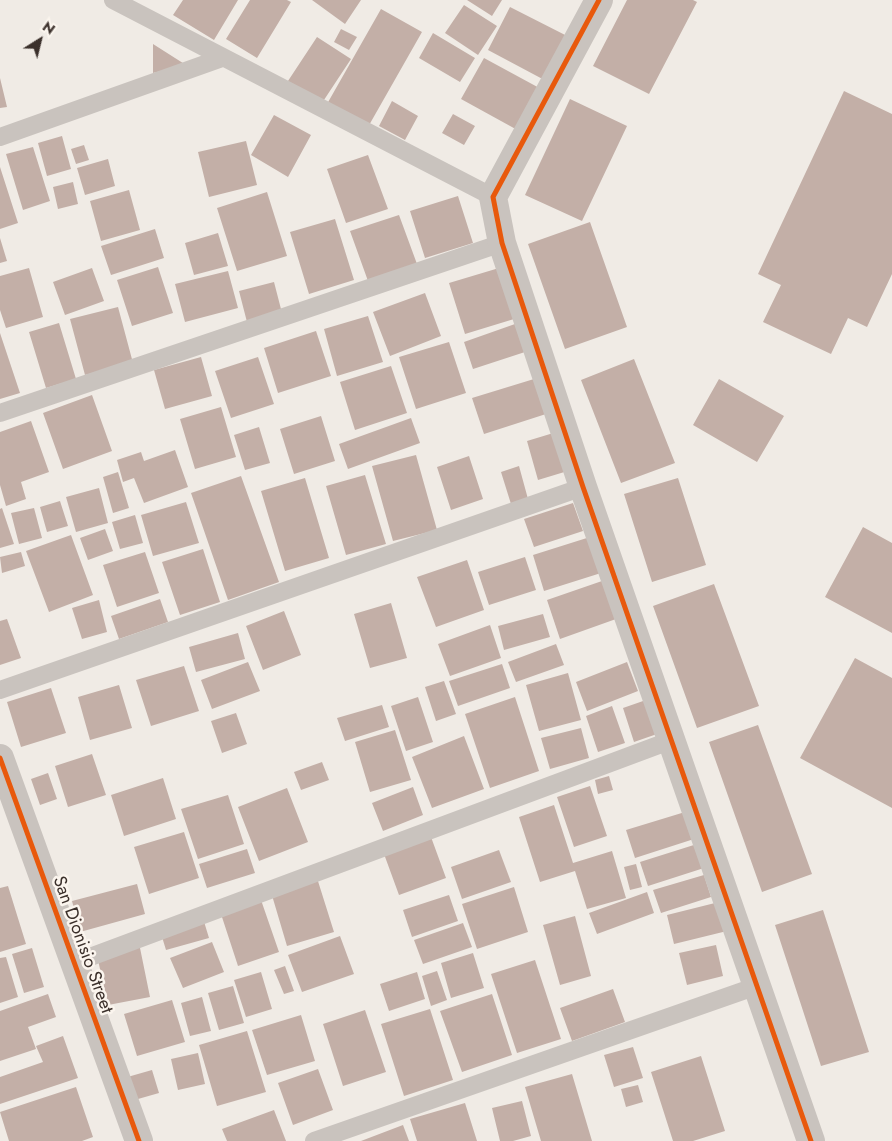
<!DOCTYPE html>
<html>
<head>
<meta charset="utf-8">
<style>
  body { margin:0 }
  #map { position:relative; width:892px; height:1141px; overflow:hidden; background:#f0ebe5; font-family:Jost,sans-serif }
  canvas { display:block }
  .north { position:absolute; left:15px; top:15px; width:50px; height:50px; -webkit-text-stroke:4px #fbf5ee; paint-order:stroke; rotate:36deg; font-size:14px; font-weight:700; line-height:20px; text-align:center; color:#3b302b }
  .north::after { content:''; display:block; margin:auto; width:18px; height:22px; background:#3b302b; clip-path:polygon(50% 0,100% 100%,50% 72%,0 100%) }
</style>
</head>
<body>
<div id="map">
<canvas width="892" height="1141"></canvas>
<div class="north">N</div>
</div>
<script>
const context = document.querySelector('canvas').getContext('2d');
context.lineJoin = 'round';
function fillPath(path, color) { context.fillStyle = color; context.fill(path, 'evenodd'); }
const shape = rows => new Path2D(rows.map(r => 'M' + r).join(''));
function stroke(path, color, width, dash) { context.strokeStyle = color; context.lineWidth = width; context.lineCap = dash ? 'butt' : 'round'; context.setLineDash(dash || []); context.stroke(path); }
function drawText(font, color, halo, rows, align = 'center') {
  context.font = font + ' Jost,sans-serif'; context.lineWidth = 5; context.setLineDash([]); context.textBaseline = 'middle'; context.strokeStyle = halo; context.fillStyle = color; for (const [text, x, y, turn = 0] of rows) {
    context.save(); context.translate(x, y); context.rotate((+turn || 0) * Math.PI / 180); context.textAlign = isNaN(turn) ? turn : align; if (halo) context.strokeText(text, 0, 0); context.fillText(text, 0, 0); context.restore();
  }
}
const building = shape([
  [183,0,238,0,214,40,173,15],
  [250,0,287,0,291,2,257,58,226,39],
  [312,0,361,0,345,24],
  [467,0,502,0,492,16],
  [627,0,693,0,697,2,649,94,593,66],
  [464,5,497,26,478,55,445,33],
  [510,7,573,39,550,83,488,50],
  [381,9,422,32,368,127,327,104],
  [341,29,357,37,349,50,334,42],
  [433,33,475,58,460,82,419,58],
  [317,37,351,59,320,106,286,84],
  [153,44,186,65,153,73],
  [484,58,543,90,521,132,461,99],
  [0,78,7,107,0,108],
  [844,91,892,114,892,274,867,327,848,318,831,354,763,322,781,285,758,274],
  [570,99,627,126,582,221,525,195],
  [392,101,418,116,405,140,379,126],
  [453,114,475,126,464,145,442,133],
  [274,115,311,135,288,177,251,155],
  [62,136,71,169,47,176,38,143],
  [246,141,257,185,209,197,198,152],
  [84,145,89,160,76,164,71,149],
  [33,147,50,201,23,210,6,154],
  [368,155,388,209,346,223,327,169],
  [108,159,115,186,85,195,77,168],
  [0,167,18,223,0,229],
  [73,182,78,204,58,209,53,187],
  [129,190,140,230,101,241,90,201],
  [267,192,287,256,237,271,217,208],
  [458,196,473,243,425,258,410,211],
  [399,215,417,264,368,281,350,231],
  [335,219,354,280,309,294,290,232],
  [590,222,627,327,565,349,528,244],
  [155,229,164,258,111,275,101,246],
  [218,233,228,266,194,275,185,243],
  [0,238,7,261,0,263],
  [158,267,173,313,132,326,117,280],
  [29,268,43,317,6,328,0,310,0,276],
  [92,268,104,301,65,315,53,282],
  [499,268,514,319,465,334,449,283],
  [228,271,238,308,185,322,175,284],
  [274,282,282,313,247,322,239,291],
  [425,293,441,336,390,356,373,312],
  [118,307,133,363,85,375,70,319],
  [368,316,383,362,337,376,324,329],
  [59,323,76,379,46,388,29,332],
  [515,324,525,352,473,369,464,342],
  [316,331,331,376,278,393,264,348],
  [0,333,20,393,0,399],
  [449,342,466,393,416,409,399,357],
  [201,357,212,396,165,409,154,370],
  [258,357,274,404,231,418,215,371],
  [634,359,675,463,621,483,581,380],
  [391,366,407,413,355,430,340,382],
  [534,379,546,414,484,434,472,398],
  [719,379,784,416,757,462,693,425],
  [92,395,112,451,63,469,43,413],
  [221,407,236,457,195,469,180,419],
  [321,416,335,461,294,474,280,429],
  [411,418,420,443,348,469,339,444],
  [31,421,49,472,21,482,26,499,6,506,0,485,0,432],
  [259,427,270,463,245,470,234,435],
  [560,431,571,470,538,480,527,441],
  [175,450,188,487,144,503,134,478,123,482,117,460,141,452,144,461],
  [416,455,437,530,393,541,372,466],
  [469,456,483,499,451,510,437,467],
  [519,466,528,499,511,504,501,472],
  [118,472,129,508,113,513,103,477],
  [365,475,386,544,346,555,326,486],
  [241,476,279,582,228,600,191,493],
  [305,478,329,558,285,571,261,491],
  [678,478,706,565,652,582,624,494],
  [99,488,108,523,76,532,66,497],
  [60,501,68,526,47,532,40,507],
  [186,502,199,543,153,556,141,515],
  [573,503,583,531,534,547,524,519],
  [2,508,14,544,0,548,0,509],
  [34,508,42,538,19,544,11,513],
  [135,515,143,543,120,549,112,522],
  [863,527,892,543,892,633,825,597],
  [105,529,113,551,88,560,80,538],
  [71,535,93,595,49,612,26,551],
  [590,537,601,573,544,591,533,555],
  [203,549,220,602,180,615,162,562],
  [21,552,25,566,2,573,0,557],
  [145,552,159,593,117,607,103,565],
  [525,557,536,590,489,605,478,572],
  [467,560,484,610,436,627,417,577],
  [602,581,616,619,560,639,547,600],
  [714,584,759,706,697,728,653,606],
  [160,599,168,622,119,639,111,616],
  [99,600,107,632,82,639,72,608],
  [391,603,407,658,370,668,354,614],
  [284,611,301,655,263,670,246,626],
  [543,614,550,637,504,650,498,626],
  [7,619,21,658,0,665,0,621],
  [490,625,501,658,450,676,438,644],
  [238,633,245,659,196,672,189,647],
  [556,644,564,665,516,682,508,662],
  [855,658,892,678,892,808,800,758],
  [248,662,260,691,212,709,201,680],
  [627,662,638,691,587,711,576,682],
  [502,664,510,688,458,706,449,681],
  [184,666,199,711,151,726,136,680],
  [568,673,581,720,539,731,526,685],
  [444,681,456,714,436,721,425,687],
  [119,685,132,728,90,740,78,697],
  [51,688,66,733,21,747,7,702],
  [418,697,433,742,406,751,391,706],
  [515,697,539,771,490,788,465,714],
  [646,700,657,734,634,742,623,708],
  [382,705,389,727,345,741,337,718],
  [612,706,625,743,598,752,586,716],
  [236,713,247,744,222,753,211,721],
  [758,725,812,874,762,892,709,742],
  [581,728,589,758,550,769,541,738],
  [395,730,411,780,370,792,355,742],
  [464,736,484,789,432,808,412,757],
  [92,754,106,795,68,807,55,766],
  [322,762,329,780,301,790,294,772],
  [48,773,57,799,40,805,31,779],
  [609,776,613,790,598,794,595,780],
  [163,778,176,819,124,836,111,795],
  [590,786,607,836,574,847,557,797],
  [413,787,423,815,383,831,372,803],
  [287,788,308,842,259,861,238,807],
  [228,795,244,844,198,859,181,809],
  [554,805,573,863,612,851,626,898,587,909,575,871,540,882,519,817],
  [685,812,694,839,635,858,626,830],
  [184,832,199,878,149,894,134,847],
  [431,837,446,878,399,895,384,854],
  [697,844,704,868,648,886,640,862],
  [247,849,255,873,207,888,199,864],
  [499,850,511,882,462,899,451,867],
  [636,864,642,887,630,890,624,867],
  [704,875,711,897,661,913,653,890],
  [317,878,334,932,287,946,271,892],
  [137,884,145,914,80,932,72,901],
  [8,886,26,944,0,952,0,888],
  [514,887,528,932,477,949,462,904],
  [647,892,654,913,597,934,589,913],
  [449,895,458,921,412,937,403,910],
  [261,900,279,952,238,966,221,914],
  [719,902,727,931,674,944,667,915],
  [823,910,869,1052,821,1066,775,925],
  [202,915,209,938,166,950,159,927],
  [575,916,591,976,560,985,543,925],
  [463,923,472,947,423,964,414,940],
  [340,936,354,974,302,992,288,955],
  [212,942,224,972,183,988,170,958],
  [139,943,150,997,108,1005,96,951],
  [716,945,723,976,687,985,679,953],
  [32,948,44,987,24,993,12,954],
  [473,953,484,988,451,998,441,963],
  [6,957,18,997,0,1003,0,958],
  [535,960,561,1039,517,1053,491,974],
  [285,966,294,991,284,994,274,970],
  [437,971,447,1000,431,1006,422,976],
  [261,972,272,1009,246,1017,234,980],
  [417,972,425,999,389,1011,380,984],
  [233,986,244,1023,219,1030,208,993],
  [613,989,625,1022,572,1041,560,1008],
  [48,994,56,1017,28,1027,36,1049,0,1061,0,1011],
  [492,994,512,1055,462,1072,440,1011],
  [202,997,211,1031,190,1036,181,1003],
  [172,1000,185,1042,137,1056,124,1014],
  [430,1009,453,1080,404,1096,381,1024],
  [365,1010,386,1072,343,1086,323,1024],
  [301,1015,315,1061,267,1075,252,1030],
  [247,1031,266,1092,217,1106,199,1045],
  [63,1036,78,1078,0,1104,0,1077,43,1062,36,1046],
  [633,1047,643,1078,614,1087,604,1055],
  [198,1053,205,1084,178,1090,171,1059],
  [701,1056,725,1131,693,1141,673,1141,651,1072],
  [318,1069,333,1110,293,1125,278,1083],
  [152,1070,159,1093,131,1101,124,1078],
  [572,1074,592,1141,541,1141,525,1087],
  [638,1085,643,1102,626,1107,621,1089],
  [76,1087,93,1137,82,1141,9,1141,0,1112],
  [522,1101,531,1136,513,1141,500,1141,492,1108],
  [465,1103,477,1141,417,1141,410,1119],
  [274,1110,286,1141,227,1141,222,1129],
  [403,1125,409,1141,361,1141]
]);
const service = shape([
  [113,0,493,197],
  [0,137,222,58],
  [0,413,502,243],
  [0,690,583,487],
  [74,963,672,740],
  [314,1141,757,986]
]);
const minor = shape([
  [599,0,493,197,502,243,583,487,811,1141]
]);
const tertiary = shape([
  [0,758,139,1141]
]);
const cycleway = shape([
  [599,0,493,197,502,243,583,487,811,1141],
  [0,758,139,1141]
]);
const streetNames = [
  ["San Dionisio Street",82,945,70]
];
fillPath(building, '#c3afa7');
stroke(service, '#c9c3be', 18);
stroke(minor, '#c9c3be', 28);
stroke(tertiary, '#c9c3be', 28);
stroke(cycleway, '#e8590c', 5);
drawText('18px', '#3b302b', '#fbf5ee', streetNames);
</script>
</body>
</html>
